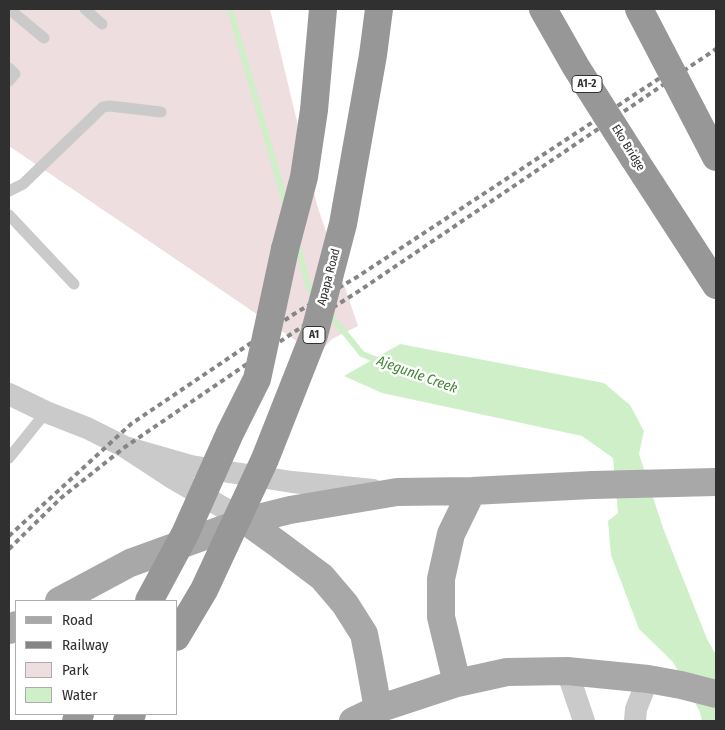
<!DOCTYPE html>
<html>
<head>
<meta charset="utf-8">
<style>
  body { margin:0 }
  #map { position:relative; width:725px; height:730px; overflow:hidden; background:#fff; font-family:"Fira Sans Condensed",sans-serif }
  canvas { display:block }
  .frame { position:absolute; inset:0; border:10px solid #303030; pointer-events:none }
  .legend { position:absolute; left:15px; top:600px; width:162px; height:115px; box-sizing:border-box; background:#fff; border:1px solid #acacac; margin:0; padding:6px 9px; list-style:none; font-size:15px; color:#303030 }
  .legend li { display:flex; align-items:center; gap:10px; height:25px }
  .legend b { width:25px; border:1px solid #acacac }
</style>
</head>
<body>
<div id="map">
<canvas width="725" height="730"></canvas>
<div class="frame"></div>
<ul class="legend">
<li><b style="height:6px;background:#a8a8a8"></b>Road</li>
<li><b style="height:6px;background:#858585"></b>Railway</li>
<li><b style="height:14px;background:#eededf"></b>Park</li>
<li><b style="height:14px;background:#cfefc9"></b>Water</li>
</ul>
</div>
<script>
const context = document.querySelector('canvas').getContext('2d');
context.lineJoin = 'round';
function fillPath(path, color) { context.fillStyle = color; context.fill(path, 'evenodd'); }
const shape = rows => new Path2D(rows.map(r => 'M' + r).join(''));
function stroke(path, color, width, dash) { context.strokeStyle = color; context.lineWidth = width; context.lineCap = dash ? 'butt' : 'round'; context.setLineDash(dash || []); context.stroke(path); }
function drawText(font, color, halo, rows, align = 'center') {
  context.font = font + ' "Fira Sans Condensed",sans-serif'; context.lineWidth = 5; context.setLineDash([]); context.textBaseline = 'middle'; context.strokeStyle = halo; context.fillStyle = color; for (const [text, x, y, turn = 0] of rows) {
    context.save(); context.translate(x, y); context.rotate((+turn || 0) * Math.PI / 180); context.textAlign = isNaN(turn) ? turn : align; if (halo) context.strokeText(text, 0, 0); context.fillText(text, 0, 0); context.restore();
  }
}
const green = shape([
  [9,9,270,9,317,205,358,326,332,339,317,355,9,146]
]);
const water = shape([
  [400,344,604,383,630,405,644,431,639,454,663,528,707,639,716,655,716,721,702,721,700,712,673,662,639,629,611,555,608,521,618,513,613,458,582,436,382,393,344,376]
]);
const stream = shape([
  [230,9,286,205],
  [297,243,309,288,316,297],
  [328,312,362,354,382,362]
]);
const service = shape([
  [9,9,44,38],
  [85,9,102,24],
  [9,68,15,74,9,81],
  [9,191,23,184,103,107,110,106,161,112],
  [9,215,74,284],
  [9,458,46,412]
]);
const minor = shape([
  [9,394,46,412,87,428,125,447,174,479,246,521],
  [125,447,191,466,292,482,373,490],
  [567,671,584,721],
  [635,721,636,709,648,679]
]);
const primary = shape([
  [246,521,278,544,322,577,345,604,364,634,369,659,378,709],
  [59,601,130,563,246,521,290,510,397,492,472,491,592,485,716,482],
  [9,630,16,625],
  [457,683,441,617,441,579,451,534,472,491],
  [353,721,378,709,457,683,507,672,567,671,648,679,681,685,716,694]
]);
const motorway = shape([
  [633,157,716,285],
  [285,249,304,177,314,110,323,9],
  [76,721,80,714],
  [127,721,132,714]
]);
const rail = shape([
  [9,536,131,424,294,314,357,277,666,74],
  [9,549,61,498,125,447,294,332,359,291,716,49]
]);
const motorwayBridge = shape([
  [543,9,576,67,633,157],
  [639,9,716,157],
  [149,601,185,534,230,433,257,379,285,249],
  [176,637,204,590,265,459,314,335,343,224,373,55,379,9]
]);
const shields = [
  [587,84,30],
  [314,335,22]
];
const shieldNames = [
  ["A1-2",587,84],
  ["A1",314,335]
];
const streetNames = [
  ["Eko Bridge",628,148,58],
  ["Apapa Road",329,277,-75]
];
const waterNames = [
  ["Ajegunle Creek",417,375,20]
];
fillPath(green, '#eededf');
fillPath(water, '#cfefc9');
stroke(stream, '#cfefc9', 6);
stroke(service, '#cacaca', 11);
stroke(minor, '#cacaca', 22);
stroke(primary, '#a8a8a8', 28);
stroke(motorway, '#979797', 28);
stroke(rail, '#858585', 4, [5, 4]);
stroke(motorwayBridge, '#979797', 28);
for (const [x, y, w] of shields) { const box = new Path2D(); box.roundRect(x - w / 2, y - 8.5, w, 17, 4); context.fillStyle = '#fff'; context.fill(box); stroke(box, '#303030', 1); }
drawText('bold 11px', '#303030', null, shieldNames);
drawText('12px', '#303030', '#fff', streetNames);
drawText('italic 14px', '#408432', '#fff', waterNames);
</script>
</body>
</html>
